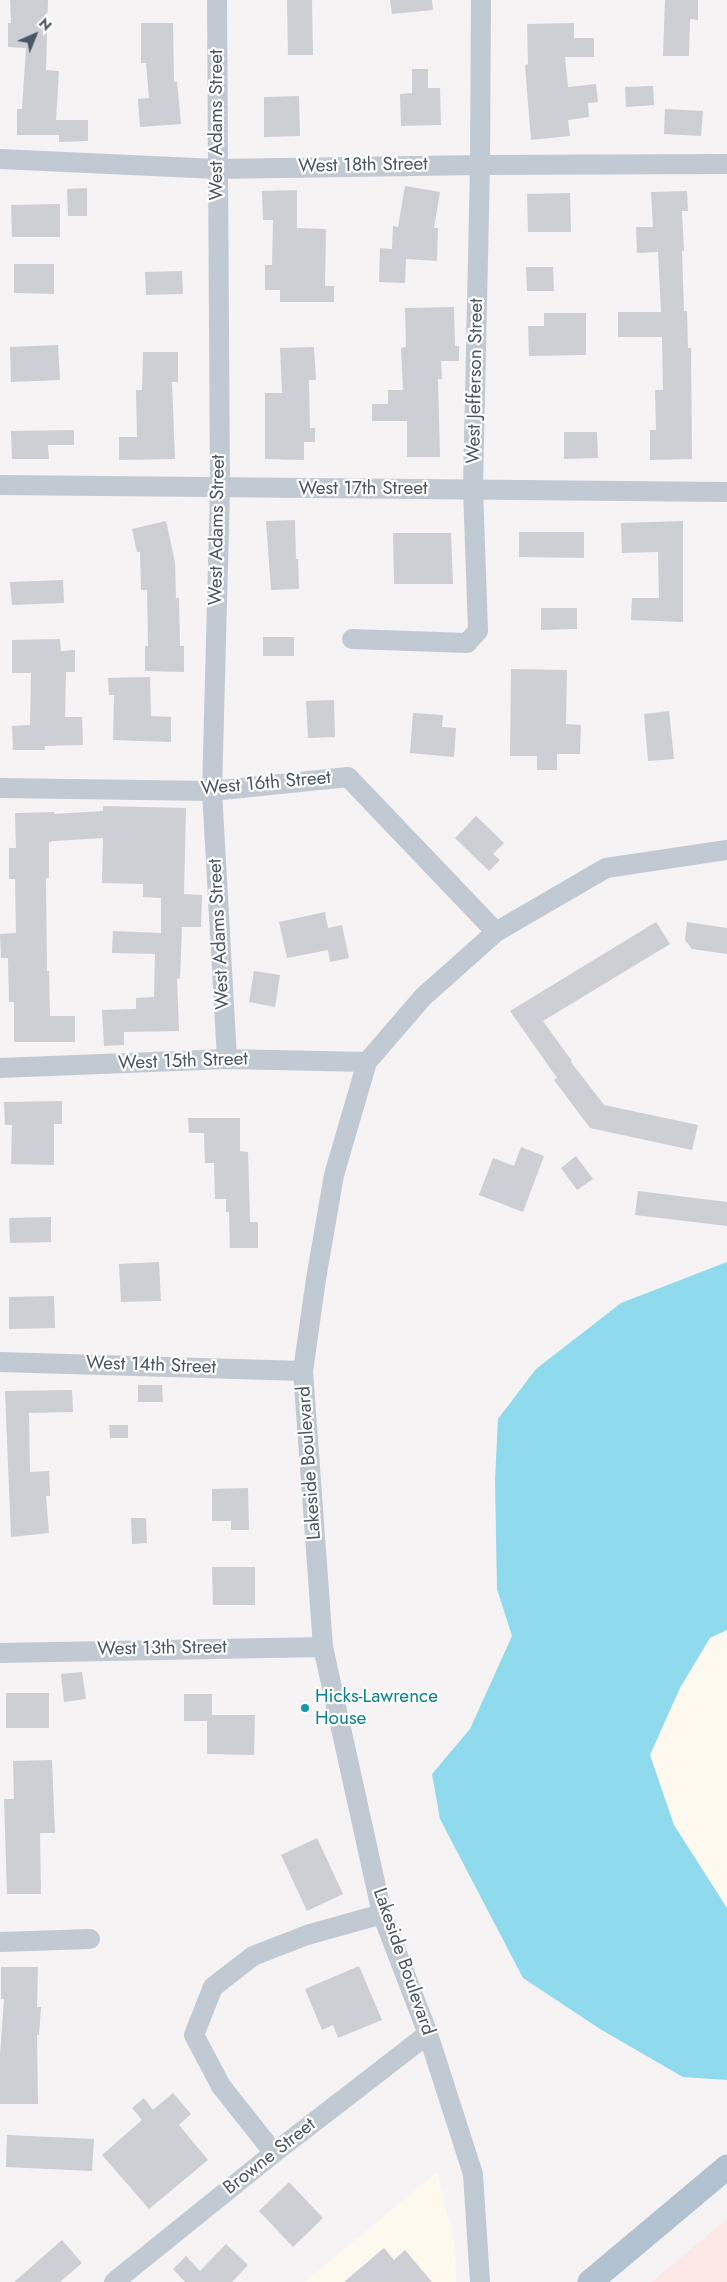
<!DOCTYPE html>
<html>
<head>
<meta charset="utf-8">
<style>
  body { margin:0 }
  #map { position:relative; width:727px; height:2282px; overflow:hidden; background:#f5f3f3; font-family:Jost,sans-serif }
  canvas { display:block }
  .north { position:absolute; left:10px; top:10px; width:50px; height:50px; -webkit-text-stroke:4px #fff; paint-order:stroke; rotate:44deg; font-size:14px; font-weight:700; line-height:20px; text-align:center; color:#4a5661 }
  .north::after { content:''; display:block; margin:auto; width:18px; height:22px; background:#4a5661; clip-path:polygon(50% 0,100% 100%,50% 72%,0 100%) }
</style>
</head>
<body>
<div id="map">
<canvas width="727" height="2282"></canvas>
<div class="north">N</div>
</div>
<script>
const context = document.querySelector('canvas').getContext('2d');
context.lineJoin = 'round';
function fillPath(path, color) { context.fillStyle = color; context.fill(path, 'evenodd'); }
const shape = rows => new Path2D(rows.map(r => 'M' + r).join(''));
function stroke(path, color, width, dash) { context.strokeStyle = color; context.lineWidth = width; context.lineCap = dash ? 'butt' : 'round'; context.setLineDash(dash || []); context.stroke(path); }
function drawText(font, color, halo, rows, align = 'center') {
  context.font = font + ' Jost,sans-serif'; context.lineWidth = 4.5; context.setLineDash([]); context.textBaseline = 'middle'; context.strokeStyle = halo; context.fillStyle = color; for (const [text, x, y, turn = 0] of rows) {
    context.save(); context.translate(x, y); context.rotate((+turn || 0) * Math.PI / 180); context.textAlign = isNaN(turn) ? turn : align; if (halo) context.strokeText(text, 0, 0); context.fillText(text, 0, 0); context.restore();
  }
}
const commercial = shape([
  [727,1630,727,1908,674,1825,650,1755,680,1688,710,1638],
  [437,2172,455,2245,456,2282,304,2282]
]);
const medical = shape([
  [727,2219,727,2282,652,2282]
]);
const water = shape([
  [727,1262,727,1630,710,1638,680,1688,650,1755,674,1825,727,1908,727,2080,683,2077,600,2029,523,1978,440,1819,432,1774,470,1729,512,1636,497,1589,495,1480,498,1419,536,1369,621,1303]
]);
const building = shape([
  [10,0,48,0,46,70,59,71,56,120,88,120,88,141,59,142,59,135,17,135,17,109,22,109,26,48,8,47,8,23,11,23],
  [287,0,312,0,313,55,288,55],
  [390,0,432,0,433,10,392,14],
  [665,0,698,0,698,20,690,19,689,56,663,56],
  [141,23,173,23,174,82,177,81,181,124,140,127,138,99,149,98,146,63,141,63],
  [574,23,574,38,594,38,594,57,565,57,568,87,596,84,598,102,588,103,589,117,568,120,570,136,531,140,525,65,528,64,527,24],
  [412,69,428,69,428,88,440,88,441,125,401,126,400,94,412,93],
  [653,86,654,105,626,107,625,87],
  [299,96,300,136,264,137,264,97],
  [665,109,703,111,701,136,664,134],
  [405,186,440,192,434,228,438,228,437,261,406,259,405,283,379,282,380,248,392,249,393,226,398,227],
  [87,188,87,216,68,216,67,189],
  [297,190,297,228,326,229,325,286,334,286,334,302,280,302,280,290,265,290,265,265,272,265,273,220,263,220,262,191],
  [687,191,688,211,682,211,684,251,682,251,684,311,687,311,688,348,691,348,692,459,650,460,650,430,656,430,655,390,663,390,662,337,618,337,618,312,661,312,658,252,637,253,636,227,653,227,651,192],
  [570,193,571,232,528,232,527,194],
  [60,204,60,237,12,237,11,205],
  [14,264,54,264,54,294,14,293],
  [526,267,553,267,554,291,527,291],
  [182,271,183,294,146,295,145,272],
  [454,307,455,346,459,346,459,361,441,361,442,379,438,379,440,457,407,457,407,421,372,421,372,404,388,404,388,390,403,390,401,348,406,347,405,308],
  [544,313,586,313,586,355,529,356,528,326,544,326],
  [58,345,60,380,11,382,10,347],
  [314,347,316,380,309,380,310,428,315,428,315,442,304,442,304,460,265,459,265,393,282,393,280,348],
  [143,352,178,352,178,382,172,382,175,459,119,460,119,437,137,437,136,390,142,390],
  [74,430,74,445,48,445,49,459,12,459,11,431],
  [564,432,597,432,598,458,564,459],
  [295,520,296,559,298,559,299,589,271,590,266,521],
  [166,521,175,562,176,598,179,598,180,646,184,646,184,672,145,671,145,646,148,646,147,590,141,590,140,552,137,552,132,529],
  [683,521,683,622,631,620,632,598,659,598,658,552,622,553,621,523],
  [519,532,584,532,584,558,519,557],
  [393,533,451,533,453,584,394,584],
  [63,580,64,603,12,605,10,582],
  [541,608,577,608,577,629,541,630],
  [263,637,294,637,294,656,263,656],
  [60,639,61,651,75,650,75,672,66,672,65,717,82,717,83,745,45,746,45,750,13,750,12,726,30,725,31,673,12,673,12,640],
  [511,669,567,670,566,724,581,725,580,754,557,754,557,770,537,770,537,756,510,756],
  [150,677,151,716,171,717,171,742,113,740,114,695,109,695,108,678],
  [334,700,335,737,308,738,306,701],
  [669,711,674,759,648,761,644,714],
  [413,713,443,715,442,727,456,728,454,757,410,753],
  [103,806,186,808,184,894,202,895,201,927,182,927,180,979,177,978,179,1031,124,1032,124,1045,104,1046,102,1010,136,1009,136,998,154,997,155,954,112,953,113,931,161,933,161,898,143,897,143,884,102,883,103,838,54,841,49,842,49,878,46,878,47,971,49,971,50,1016,75,1016,75,1042,14,1042,14,1002,9,1002,8,958,1,958,0,934,16,933,15,879,9,879,9,848,16,848,15,813,54,812,54,814,103,811],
  [476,816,504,843,493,854,500,860,489,871,455,838],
  [325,912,328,928,342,925,349,958,330,962,328,950,287,958,279,922],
  [656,922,670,944,543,1021,572,1061,571,1062,604,1105,698,1125,692,1150,590,1128,554,1080,557,1078,510,1011],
  [687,922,727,928,727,954,692,949,685,940],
  [254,971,280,975,275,1007,249,1002],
  [62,1101,62,1124,54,1124,54,1165,11,1164,12,1125,5,1125,4,1102],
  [188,1118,240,1118,240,1151,248,1152,250,1222,258,1222,258,1248,230,1248,229,1212,226,1212,226,1199,215,1199,214,1163,205,1163,204,1133,189,1133],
  [521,1147,544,1156,523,1212,479,1195,493,1158,514,1166],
  [576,1156,593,1179,577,1190,561,1168],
  [638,1191,727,1202,727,1226,635,1215],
  [51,1217,51,1242,10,1243,9,1218],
  [159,1262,161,1301,121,1302,119,1264],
  [54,1296,55,1328,9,1329,9,1297],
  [138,1385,162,1385,163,1402,138,1402],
  [72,1390,73,1412,29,1413,30,1472,49,1471,50,1496,46,1496,49,1533,11,1537,5,1391],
  [109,1425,128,1425,128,1438,110,1438],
  [248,1488,249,1530,231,1530,231,1521,212,1521,212,1489],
  [131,1518,146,1518,147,1543,132,1544],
  [212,1567,255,1567,255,1605,213,1605],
  [82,1672,86,1699,64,1702,61,1674],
  [6,1693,49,1693,49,1728,6,1728],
  [184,1694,212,1694,212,1715,255,1715,254,1755,207,1754,207,1721,184,1721],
  [52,1760,55,1833,40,1833,41,1894,7,1894,4,1799,14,1799,13,1761],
  [317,1838,343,1894,307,1911,281,1855],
  [359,1966,382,2020,338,2038,333,2025,322,2030,305,1989],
  [1,1967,38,1967,37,2007,41,2007,39,2035,37,2035,38,2104,0,2104,0,2055,4,1999,1,1999],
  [173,2093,191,2114,179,2125,208,2160,149,2209,102,2155,142,2120,132,2108,144,2098,153,2110],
  [7,2135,94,2139,92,2171,6,2167],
  [289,2182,323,2218,293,2247,259,2211],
  [62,2240,82,2263,60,2282,14,2282],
  [226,2244,248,2265,232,2282,185,2282,173,2269,186,2256,200,2271],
  [384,2248,394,2260,405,2250,432,2282,344,2282]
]);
const minor = shape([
  [217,0,220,489,212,791,227,1059],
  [0,159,217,169,480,165,727,164],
  [0,485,727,492],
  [352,639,467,643,478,631,473,488,480,165,481,0],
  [0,788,212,791,348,777,496,932],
  [0,1068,227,1059,367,1062],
  [0,1362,303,1371],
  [0,1653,323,1647],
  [0,1942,90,1939],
  [274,2153,221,2086,194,2035,213,1987,253,1956,307,1935,382,1914],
  [114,2282,274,2153,428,2034],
  [480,2282,473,2174,428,2034,382,1914,323,1647,303,1371,316,1279,334,1175,367,1062,423,997,496,932,606,868,727,850]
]);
const major = shape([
  [590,2282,727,2167]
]);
const markers = [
  [305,1708,5,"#0f9aa8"]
];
const streetNames = [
  ["West Adams Street",217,125,-90],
  ["West 18th Street",363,166,-1],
  ["West Jefferson Street",476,381,-89],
  ["West 17th Street",363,489],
  ["West Adams Street",218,530,-89],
  ["West 16th Street",266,784,-5],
  ["West Adams Street",220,934,-93],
  ["West 15th Street",183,1062,-2],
  ["West 14th Street",151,1366,2],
  ["Lakeside Boulevard",310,1463,-94],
  ["West 13th Street",162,1649,-1],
  ["Lakeside Boulevard",403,1962,71],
  ["Browne Street",270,2157,-38]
];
const cultureNames = [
  ["Hicks-Lawrence",315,1697],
  ["House",315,1719]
];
fillPath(commercial, '#fdf9ef');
fillPath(medical, '#fce8e6');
fillPath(water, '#90daee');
fillPath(building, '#cdcfd5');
stroke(minor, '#c1cad2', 20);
stroke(major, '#b3c2d1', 25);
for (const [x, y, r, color] of markers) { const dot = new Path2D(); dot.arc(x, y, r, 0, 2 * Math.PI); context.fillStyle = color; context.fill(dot); stroke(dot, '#fff', 2); }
drawText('19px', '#4a5661', '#fff', streetNames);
drawText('19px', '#0d838f', '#fff', cultureNames, 'left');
</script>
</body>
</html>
